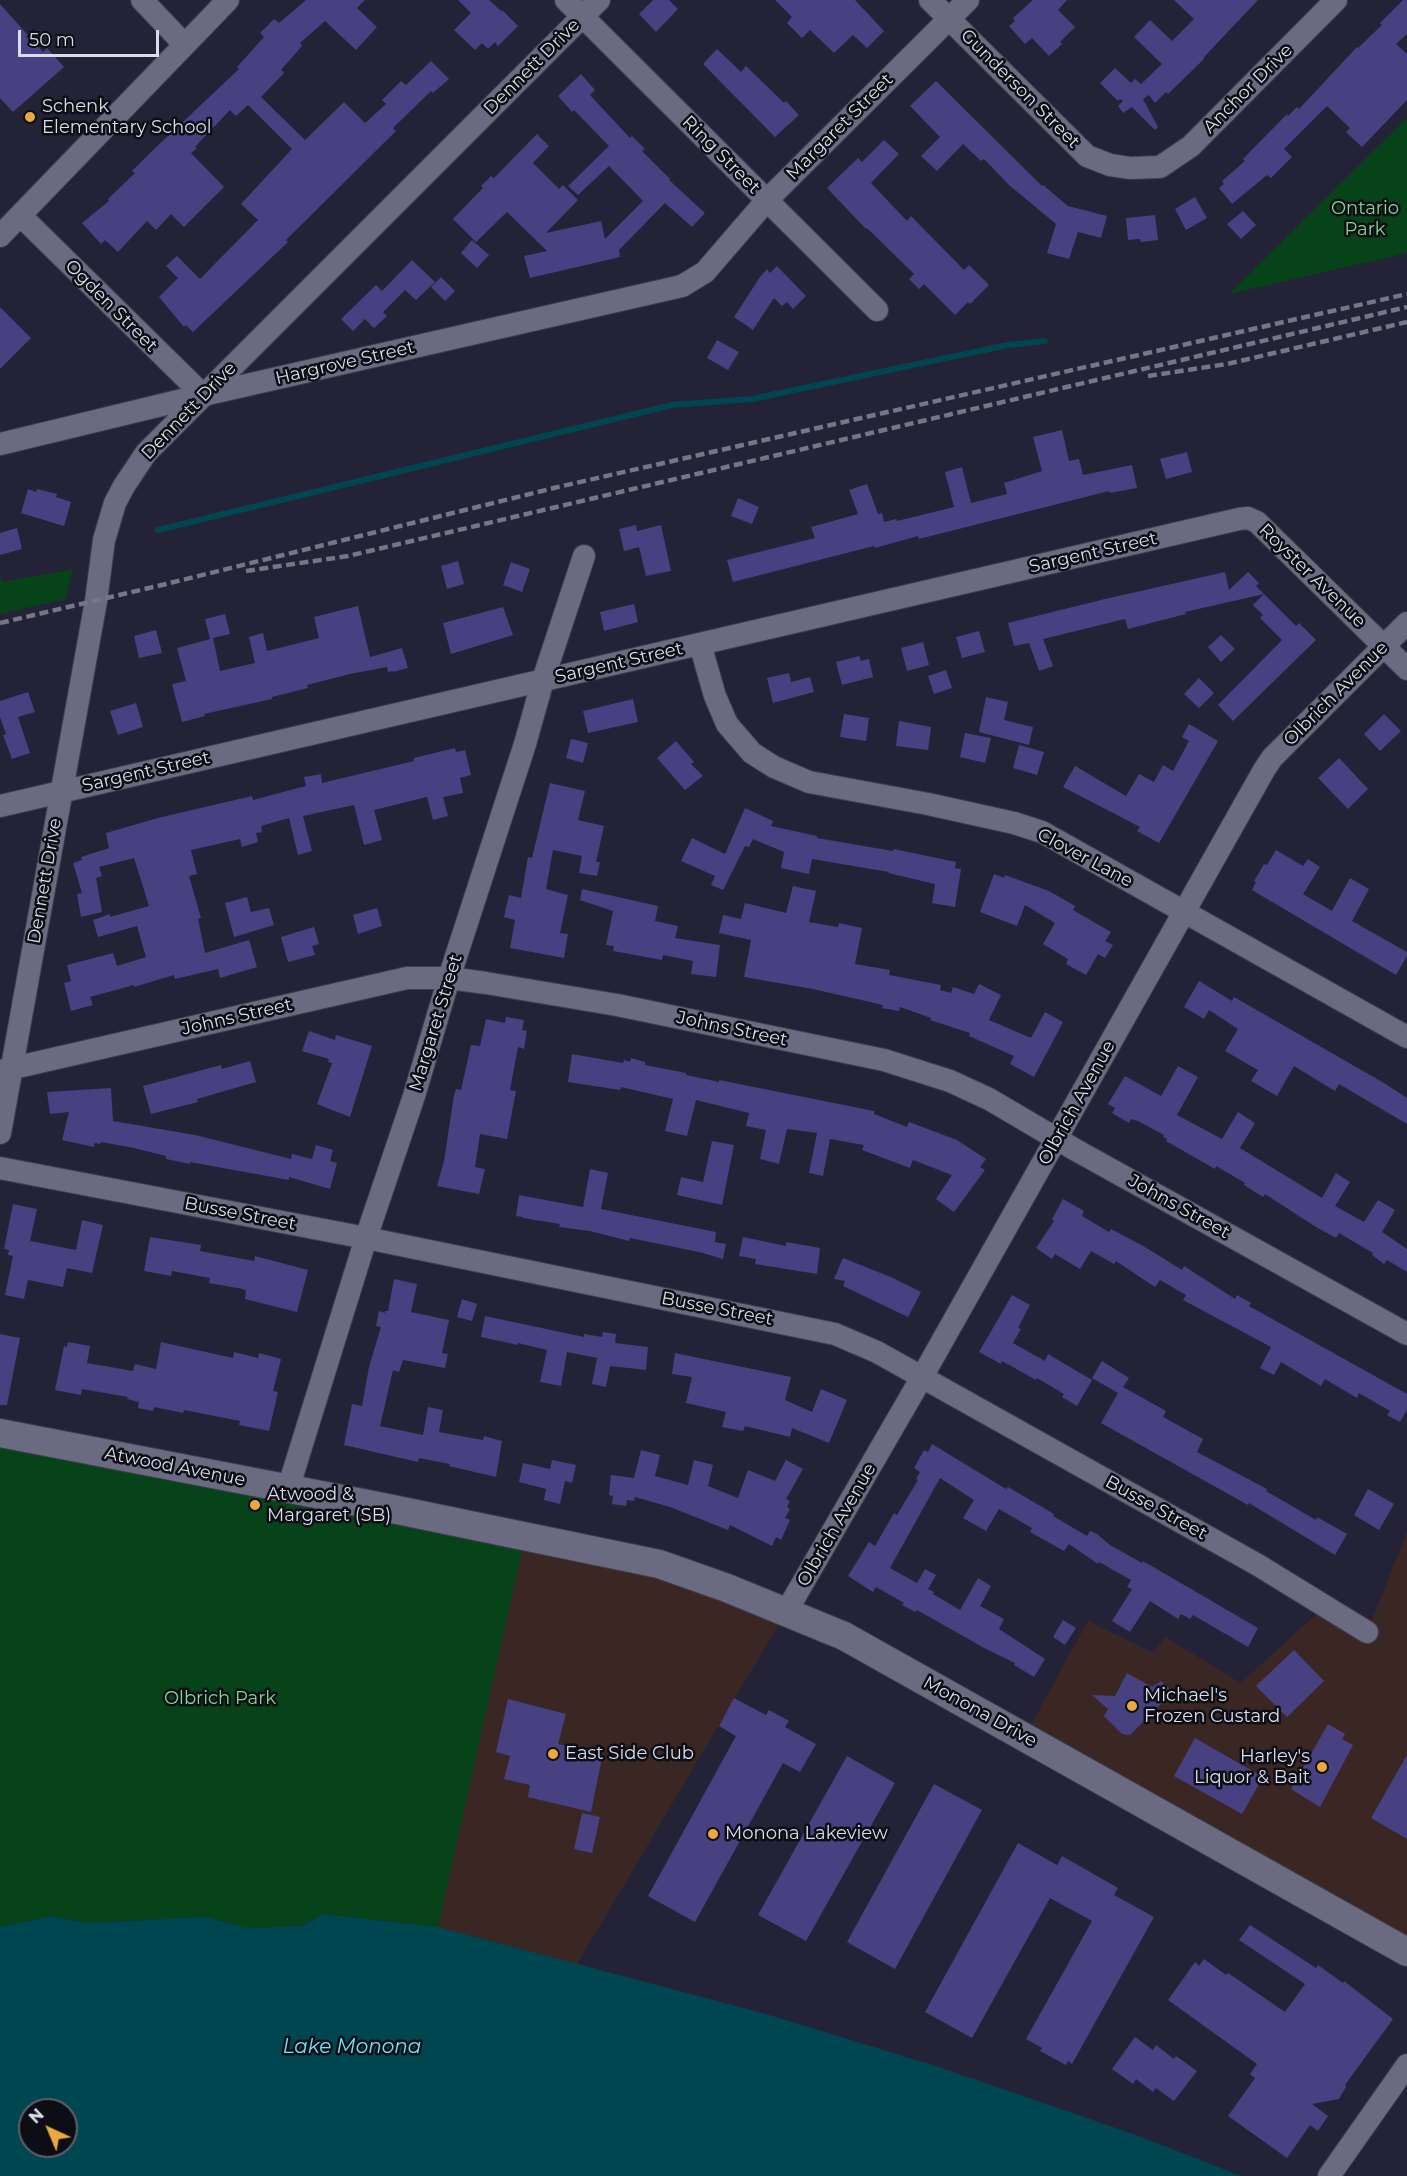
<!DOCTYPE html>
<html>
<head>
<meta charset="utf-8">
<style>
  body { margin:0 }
  #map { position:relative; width:1407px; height:2176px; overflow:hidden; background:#232236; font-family:Montserrat,sans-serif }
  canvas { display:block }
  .north { position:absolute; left:18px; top:2098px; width:60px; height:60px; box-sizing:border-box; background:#0d0d16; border:2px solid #5f606a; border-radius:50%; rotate:316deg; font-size:16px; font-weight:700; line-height:24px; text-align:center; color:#dbdce9 }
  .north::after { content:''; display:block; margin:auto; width:21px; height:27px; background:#eca93b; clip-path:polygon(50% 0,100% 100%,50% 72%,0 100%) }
  .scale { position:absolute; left:18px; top:30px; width:141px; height:27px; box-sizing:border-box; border:3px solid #dbdce9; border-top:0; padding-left:8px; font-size:18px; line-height:21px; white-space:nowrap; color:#dbdce9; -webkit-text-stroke:4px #0d0d16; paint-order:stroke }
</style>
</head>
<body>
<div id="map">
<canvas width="1407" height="2176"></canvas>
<div class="north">N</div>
<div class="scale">50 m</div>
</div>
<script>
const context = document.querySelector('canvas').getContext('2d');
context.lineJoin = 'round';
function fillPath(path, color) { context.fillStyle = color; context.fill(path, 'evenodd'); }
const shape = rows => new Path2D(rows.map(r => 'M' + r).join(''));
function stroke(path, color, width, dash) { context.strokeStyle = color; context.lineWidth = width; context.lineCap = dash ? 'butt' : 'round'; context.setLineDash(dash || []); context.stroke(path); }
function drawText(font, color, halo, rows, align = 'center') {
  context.font = font + ' Montserrat,sans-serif'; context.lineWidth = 5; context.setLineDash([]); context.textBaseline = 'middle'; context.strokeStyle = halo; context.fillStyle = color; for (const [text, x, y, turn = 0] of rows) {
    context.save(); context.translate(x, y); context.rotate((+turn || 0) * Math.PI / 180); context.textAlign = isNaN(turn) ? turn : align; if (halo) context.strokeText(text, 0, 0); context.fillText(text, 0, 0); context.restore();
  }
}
const commercial = shape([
  [1407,1532,1407,1957,1024,1737,1088,1621,1153,1653,1165,1637,1241,1683,1325,1606,1367,1632],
  [525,1537,786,1612,577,1964,438,1927]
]);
const green = shape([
  [1407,118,1407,253,1229,294],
  [73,569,66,599,0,614,0,574,3,582],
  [0,1433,525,1537,438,1927,323,1914,302,1926,248,1928,205,1917,88,1923,51,1916,0,1927]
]);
const water = shape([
  [323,1914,438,1927,766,2014,939,2067,1139,2136,1241,2176,0,2176,0,1927,51,1916,88,1923,205,1917,248,1928,302,1926],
  [30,2110,66,2110,66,2146,30,2146]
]);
const stream = shape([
  [158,530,672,405,752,399,1008,345,1045,341]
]);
const building = shape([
  [306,0,365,0,357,8,377,27,356,50,325,21,300,43,302,46,281,70,284,73,261,97,305,140,344,102,365,123,386,104,382,100,401,81,406,85,431,61,449,79,433,93,431,91,393,128,396,131,286,240,288,242,193,332,186,325,184,327,159,297,178,278,166,266,177,256,200,279,258,220,241,204,292,149,248,105,236,116,230,110,195,147,197,148,191,153,224,187,184,227,171,214,156,230,147,221,118,252,105,240,101,244,82,223,109,201,108,199,135,173,132,171,151,152,239,69,237,67,264,37,260,33,274,19,279,23],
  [458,0,489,0,501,11,502,10,518,26,498,46,495,42,488,49,482,43,475,50,454,30,471,13],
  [653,0,669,0,678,9,656,32,639,14],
  [775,0,855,0,884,31,867,48,853,35,834,53,810,30,802,38,787,23,792,17],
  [1033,0,1067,0,1058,10,1075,27,1060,42,1062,44,1049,56,1032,38,1025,44,1009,26,1015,21,1013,18],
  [1174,0,1258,0,1205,56,1203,60,1168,94,1166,92,1155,103,1149,95,1143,99,1158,127,1155,130,1132,107,1123,113,1118,106,1123,101,1120,99,1118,101,1100,83,1115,68,1131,83,1135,79,1141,84,1162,64,1134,37,1150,20,1172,41,1194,19],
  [1403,0,1407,0,1407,34,1396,44,1407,54,1407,100,1362,147,1346,132,1350,128,1327,106,1284,149,1292,157,1271,178,1267,175,1232,204,1219,188,1224,184,1222,181,1245,161,1243,159,1287,114,1288,116,1297,107,1299,109,1357,47,1358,48,1382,25,1380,23],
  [0,4,43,52,47,48,64,67,13,112,0,98],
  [717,49,741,72,746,66,784,103,786,101,799,115,775,137,703,64],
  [581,74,595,90,590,95,630,138,632,136,645,149,642,151,670,179,669,180,705,213,692,227,665,203,619,250,620,257,530,278,524,256,547,251,507,212,476,242,453,219,478,193,483,188,481,186,491,176,494,178,537,134,549,146,533,163,559,189,563,185,578,200,546,233,601,221,605,239,643,201,609,166,578,195,568,186,609,146,574,110,572,112,558,96],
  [936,81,1042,186,1043,185,1068,206,1107,216,1101,238,1078,232,1069,259,1047,253,1056,224,1009,185,984,159,981,161,963,144,937,171,921,156,940,137,910,106],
  [884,140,899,154,871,183,907,221,911,216,964,270,969,265,989,285,970,304,968,302,955,315,924,284,919,289,909,279,914,274,867,228,866,229,827,188,858,158,862,162],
  [1195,197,1207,218,1186,230,1175,209],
  [1243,211,1256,225,1241,239,1227,224],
  [1155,215,1158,240,1141,242,1140,239,1128,240,1126,218],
  [472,240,489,255,477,268,461,253],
  [412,260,435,282,416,300,405,290,383,312,387,316,374,328,365,319,353,331,341,319,376,285,382,291],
  [777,266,806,296,793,309,787,302,782,306,774,298,753,330,734,317,760,277,767,269,770,273],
  [441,277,455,291,445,301,431,287],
  [0,307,31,338,0,369],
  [717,340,739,352,728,370,707,358],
  [1062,430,1069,461,1079,459,1083,475,1132,465,1137,488,1109,493,1109,491,919,539,918,536,875,548,874,546,733,582,727,560,815,538,811,527,858,514,849,490,867,484,878,514,882,513,884,522,896,519,897,521,954,507,945,472,962,467,971,503,1007,494,1004,483,1042,471,1033,437],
  [1187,452,1192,472,1166,479,1160,459],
  [28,489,36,492,37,489,57,494,56,497,71,502,64,526,21,513],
  [738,498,759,507,752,524,731,516],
  [636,525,637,531,661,525,671,571,646,576,639,547,624,551,619,529],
  [17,528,22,549,0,555,0,533],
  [458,561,464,584,447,589,441,566],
  [511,562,530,569,522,592,503,585],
  [1225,572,1229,590,1248,572,1259,583,1256,586,1264,594,1185,612,1186,614,1128,629,1125,619,1043,639,1053,666,1039,671,1029,643,1014,646,1008,623,1105,599],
  [1264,594,1296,626,1299,623,1316,640,1233,721,1218,705,1282,640,1260,618,1263,615,1253,605],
  [634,604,638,622,604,631,600,612],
  [358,606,370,657,402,648,408,668,393,672,393,671,388,672,387,667,350,674,307,685,308,688,272,697,272,699,204,714,205,716,182,722,172,684,186,681,177,648,210,639,205,619,225,614,230,634,213,638,220,671,255,663,249,637,263,633,267,651,319,638,314,617],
  [503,607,513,635,451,654,443,623],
  [156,630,162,653,139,658,134,636],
  [979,631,985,652,962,658,956,637],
  [1221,635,1235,649,1221,662,1208,647],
  [923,642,929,665,907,671,901,648],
  [859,656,861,661,869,659,873,677,842,685,836,662],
  [946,670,952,688,934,694,928,676],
  [789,673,791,682,810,677,814,692,773,703,767,678],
  [1199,678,1214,693,1199,708,1184,694],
  [28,692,35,712,18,717,30,753,12,759,3,735,6,734,0,717,0,701],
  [986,697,1008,702,1004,720,1033,727,1029,745,979,732],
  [633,699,638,722,588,733,583,711],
  [136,703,143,727,118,735,110,711],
  [844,714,869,718,866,741,840,737],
  [1384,714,1401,731,1380,751,1364,734],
  [899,721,931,727,928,750,896,746],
  [1189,724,1218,741,1159,843,1137,831,1140,827,1063,787,1075,766,1126,796,1139,774,1154,782,1163,765,1173,771,1189,741,1182,737],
  [965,733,991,738,985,763,960,757],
  [571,739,588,743,583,763,566,758],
  [676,741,694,762,691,764,703,776,685,790,657,758],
  [1019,745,1044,752,1037,775,1013,768],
  [455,748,456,752,465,750,471,775,460,778,463,793,443,797,448,816,433,820,427,797,374,810,382,840,364,845,354,805,303,816,312,851,298,855,289,818,261,826,262,832,256,833,258,842,242,847,240,839,191,850,197,874,189,876,201,918,198,919,205,953,249,940,257,967,220,978,218,969,175,979,174,975,134,987,134,985,90,997,93,1005,71,1011,64,983,71,981,67,965,113,953,117,966,146,957,137,926,98,937,93,920,110,914,110,917,149,906,134,858,99,867,102,876,96,878,102,912,81,917,77,894,82,893,73,863,82,860,81,857,109,848,106,833,158,818,252,796,253,800,306,786,304,777,321,774,322,783,414,761,414,758],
  [1339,758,1368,789,1348,809,1318,778],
  [550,783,585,791,578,820,604,826,596,862,600,862,597,876,579,873,582,856,553,850,546,889,568,895,560,933,568,934,564,958,510,948,515,920,504,917,509,895,521,898,528,857,532,858],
  [745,808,773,821,771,826,817,836,817,838,893,851,894,849,956,862,955,868,961,869,955,907,932,903,935,884,888,873,889,872,812,859,809,874,781,868,784,852,753,839,749,847,745,846,723,890,711,885,715,876,681,861,692,838,725,854],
  [1276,850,1303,866,1308,859,1320,867,1303,894,1332,911,1350,878,1369,889,1352,921,1407,952,1407,956,1396,975,1252,890,1256,882,1254,881,1264,864,1267,865],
  [994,874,1004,878,1005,875,1049,891,1075,906,1073,910,1111,932,1105,941,1113,945,1105,958,1098,954,1086,975,1066,964,1068,959,1043,944,1055,923,1025,905,1017,926,980,912],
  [793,886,816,891,809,922,838,927,839,923,862,928,855,964,890,970,889,975,941,985,940,990,951,993,953,987,974,994,979,984,1001,995,989,1020,1031,1038,1045,1012,1063,1022,1034,1077,1010,1064,1014,1056,969,1036,970,1033,930,1020,931,1018,900,1007,899,1011,882,1008,883,1005,813,989,744,977,751,940,719,933,723,915,741,919,745,903,786,913],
  [582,889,658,906,655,921,678,926,675,938,720,945,716,977,691,974,693,961,663,955,662,960,613,951,614,946,606,945,613,911,580,900],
  [247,897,251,912,269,908,274,925,234,937,225,903],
  [377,908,382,926,358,934,353,915],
  [314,927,319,944,312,946,315,955,288,962,281,937],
  [1199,981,1232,1001,1234,997,1384,1083,1407,1098,1407,1124,1339,1084,1335,1091,1294,1066,1277,1096,1251,1081,1258,1070,1225,1051,1238,1029,1209,1010,1204,1019,1184,1007],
  [506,1017,524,1020,522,1030,527,1031,524,1049,518,1047,510,1090,516,1091,507,1139,480,1134,475,1167,485,1169,479,1194,437,1186,444,1161,454,1095,456,1089,461,1090,471,1045,480,1046,486,1019,505,1023],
  [309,1031,335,1040,336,1035,372,1046,350,1117,317,1104,332,1063,328,1062,329,1059,302,1051],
  [572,1054,623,1063,624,1060,630,1062,631,1058,645,1062,645,1065,686,1073,686,1075,719,1082,719,1080,874,1111,874,1114,907,1127,909,1122,957,1140,986,1159,980,1167,985,1170,954,1212,936,1199,952,1175,913,1160,910,1168,862,1150,864,1145,830,1139,823,1176,809,1173,817,1133,787,1129,779,1164,760,1159,766,1130,746,1126,749,1113,696,1100,687,1136,665,1131,673,1099,621,1087,620,1090,568,1082],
  [250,1061,256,1082,197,1099,198,1102,151,1114,143,1086,221,1065,222,1069],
  [1178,1066,1198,1077,1177,1115,1222,1139,1238,1112,1255,1123,1240,1148,1322,1198,1336,1173,1350,1182,1335,1206,1364,1222,1378,1200,1395,1210,1382,1232,1407,1249,1407,1272,1387,1260,1384,1264,1372,1255,1373,1253,1339,1233,1336,1238,1316,1227,1265,1194,1263,1197,1244,1185,1245,1183,1216,1166,1215,1169,1166,1141,1167,1139,1163,1137,1164,1135,1138,1121,1131,1119,1129,1123,1112,1113,1115,1108,1108,1104,1125,1076,1161,1096],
  [111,1088,113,1121,195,1135,291,1159,292,1154,312,1159,316,1145,333,1150,330,1161,337,1163,330,1189,289,1177,289,1180,190,1162,190,1164,166,1159,166,1156,134,1148,101,1142,100,1144,95,1143,94,1147,62,1140,69,1112,50,1114,47,1092],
  [712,1141,734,1145,722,1205,677,1195,681,1177,703,1182],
  [590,1169,608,1173,601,1209,716,1232,715,1242,726,1244,723,1259,699,1252,630,1238,629,1241,590,1231,559,1227,560,1224,523,1218,523,1217,516,1216,519,1195,583,1207],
  [1063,1199,1084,1211,1082,1216,1109,1232,1111,1229,1145,1247,1182,1270,1184,1266,1235,1299,1237,1295,1251,1303,1249,1306,1407,1394,1407,1410,1400,1422,1387,1415,1390,1411,1359,1393,1357,1398,1325,1379,1321,1386,1281,1362,1274,1375,1260,1368,1271,1347,1183,1300,1186,1295,1160,1280,1155,1287,1116,1261,1114,1264,1091,1251,1080,1269,1055,1254,1052,1259,1036,1248,1054,1221,1052,1219],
  [13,1204,37,1209,30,1241,76,1250,82,1220,103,1225,92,1273,67,1268,63,1287,28,1280,24,1299,5,1295,13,1256,8,1255,9,1250,4,1249],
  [150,1237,201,1245,200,1251,254,1261,255,1256,308,1270,297,1312,245,1299,246,1291,243,1289,209,1283,210,1278,172,1271,171,1276,144,1271],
  [743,1237,786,1246,786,1242,820,1248,817,1274,755,1264,756,1259,739,1256],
  [843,1258,893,1278,921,1292,908,1317,843,1286,845,1281,834,1279],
  [394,1279,417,1284,411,1312,449,1320,442,1353,448,1354,445,1368,403,1360,399,1372,393,1370,380,1426,423,1435,428,1407,443,1410,439,1432,483,1440,484,1436,502,1441,496,1477,449,1466,450,1464,419,1458,418,1462,344,1445,352,1404,362,1406,369,1367,381,1327,376,1326,379,1311,385,1313,385,1311,388,1311],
  [1012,1295,1030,1305,1018,1328,1021,1329,1013,1343,1045,1361,1048,1354,1092,1380,1077,1406,1062,1397,1064,1394,1037,1378,1036,1380,1002,1361,1001,1364,979,1352],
  [462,1299,477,1304,472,1321,457,1317],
  [485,1316,584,1337,584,1334,602,1337,603,1332,616,1334,615,1343,648,1347,646,1370,610,1366,606,1387,592,1384,597,1358,567,1352,561,1386,540,1382,547,1350,518,1343,518,1345,481,1337],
  [0,1334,20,1338,7,1405,0,1405],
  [68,1342,90,1346,87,1363,133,1371,135,1364,156,1369,161,1342,233,1358,234,1352,258,1358,259,1353,281,1359,273,1391,278,1392,269,1431,239,1425,240,1421,184,1410,183,1413,154,1407,153,1411,138,1408,139,1402,127,1399,128,1397,82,1389,81,1395,55,1390,64,1346,67,1347],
  [675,1353,791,1377,785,1400,812,1412,821,1389,847,1400,829,1443,792,1428,790,1437,745,1426,743,1431,722,1427,726,1412,686,1403,692,1377,672,1374],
  [1102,1361,1129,1378,1123,1387,1166,1411,1163,1417,1203,1439,1197,1452,1267,1489,1266,1491,1316,1520,1317,1517,1347,1534,1335,1555,1249,1503,1248,1505,1101,1423,1118,1393,1092,1378],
  [932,1444,1006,1489,1008,1487,1054,1514,1053,1516,1087,1536,1090,1531,1097,1534,1110,1545,1142,1563,1143,1561,1258,1628,1248,1647,1193,1615,1190,1619,1181,1614,1178,1619,1150,1601,1130,1632,1112,1621,1132,1589,1127,1587,1131,1580,1099,1562,1098,1564,1069,1544,1064,1551,1030,1532,1032,1528,999,1509,986,1531,963,1518,974,1500,940,1478,890,1568,917,1583,925,1569,936,1575,928,1589,934,1592,933,1594,960,1610,978,1578,991,1586,980,1606,1004,1619,999,1629,1045,1659,1034,1677,1014,1665,1015,1663,986,1649,917,1610,915,1612,902,1605,904,1603,876,1587,873,1592,848,1576,869,1542,875,1546,894,1513,897,1515,918,1480,916,1479,920,1472,914,1468,924,1450,928,1452],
  [641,1450,660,1455,655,1476,688,1485,694,1460,713,1465,708,1486,738,1498,748,1470,775,1481,786,1460,803,1469,786,1499,790,1501,787,1507,790,1509,785,1518,790,1520,781,1540,776,1537,772,1546,730,1525,728,1530,670,1507,635,1497,634,1501,627,1500,626,1506,612,1504,613,1496,609,1495,611,1475,634,1478],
  [552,1460,576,1465,572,1483,565,1481,560,1504,544,1500,546,1489,519,1482,523,1463,550,1469],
  [1368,1489,1394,1504,1379,1530,1354,1515],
  [1063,1620,1076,1628,1065,1645,1053,1637],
  [1294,1650,1324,1681,1287,1717,1256,1686],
  [1127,1673,1152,1687,1161,1681,1173,1692,1130,1735,1122,1734,1104,1716,1108,1709,1092,1695,1115,1696],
  [734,1698,766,1715,769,1710,789,1721,785,1727,816,1744,800,1772,783,1763,695,1922,648,1896,736,1736,719,1726],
  [508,1699,566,1714,558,1744,603,1753,591,1812,528,1797,530,1785,504,1779,510,1756,496,1752],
  [1328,1724,1345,1734,1342,1739,1353,1745,1320,1807,1291,1789],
  [1195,1738,1263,1777,1242,1814,1174,1776],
  [1407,1755,1407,1839,1371,1818],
  [847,1756,895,1783,806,1941,758,1915],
  [934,1784,982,1810,895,1969,847,1942],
  [582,1813,600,1817,592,1853,574,1849],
  [1018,1843,1057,1865,1062,1856,1118,1888,1114,1895,1154,1917,1072,2064,1068,2061,1066,2065,1040,2051,1042,2048,1026,2039,1092,1921,1050,1898,972,2038,925,2012],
  [1250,1925,1316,1968,1318,1965,1343,1983,1344,1981,1393,2019,1345,2085,1346,2087,1339,2099,1312,2104,1328,2116,1318,2131,1310,2125,1287,2158,1228,2116,1255,2078,1250,2074,1257,2064,1168,2000,1195,1962,1199,1966,1204,1959,1226,1975,1228,1973,1285,2012,1305,1984,1239,1940],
  [1135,2037,1153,2050,1156,2045,1174,2059,1176,2056,1197,2071,1174,2101,1156,2088,1153,2092,1136,2079,1133,2084,1112,2069]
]);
const minor = shape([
  [142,0,184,44],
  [566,0,877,310],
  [930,0,1087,156,1110,165,1130,168,1160,167,1191,146,1336,0],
  [21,216,203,395],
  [0,236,228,0],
  [0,444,203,395,682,286,705,272,767,200,968,0],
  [700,644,715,696,727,724,752,753,774,767,809,782,928,804,1014,823,1042,832,1407,1037],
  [0,806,1239,519,1248,518,1257,522,1407,669],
  [0,1071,407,978,449,978,486,983,617,1005,884,1060,950,1081,989,1099,1074,1149,1407,1334],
  [0,1133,96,601,104,540,115,503,124,486,146,453,599,0],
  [0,1168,366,1238,835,1334,877,1352,1258,1565,1367,1632],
  [288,1489,366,1238,414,1096,449,978,525,744,543,680,584,556],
  [786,1612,922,1377,1264,770,1272,758,1407,623],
  [1329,2176,1407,2065]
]);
const tertiary = shape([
  [0,1433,373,1505,659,1564,727,1588,844,1636,1407,1952]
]);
const rail = shape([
  [1148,376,1227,364,1407,322],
  [246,571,348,556,1407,307],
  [0,623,166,584,558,487,1407,294]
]);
const markers = [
  [30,117,6,"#eca93b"],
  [255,1505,6,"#eca93b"],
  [1132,1706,6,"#eca93b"],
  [553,1754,6,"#eca93b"],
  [1322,1767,6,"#eca93b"],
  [713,1834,6,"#eca93b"]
];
const streetNames = [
  ["Dennett Drive",532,67,-45],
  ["Gunderson Street",1020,89,45],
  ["Anchor Drive",1248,89,-45],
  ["Margaret Street",840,127,-45],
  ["Ring Street",721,155,45],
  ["Ogden Street",111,306,45],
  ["Hargrove Street",345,363,-13],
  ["Dennett Drive",189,411,-46],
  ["Sargent Street",1093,553,-13],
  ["Royster Avenue",1312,576,44],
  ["Sargent Street",619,663,-13],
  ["Olbrich Avenue",1336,694,-45],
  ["Sargent Street",146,772,-13],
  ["Clover Lane",1085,858,28],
  ["Dennett Drive",45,881,-80],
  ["Johns Street",237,1017,-13],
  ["Margaret Street",436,1023,-73],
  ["Johns Street",732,1029,12],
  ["Olbrich Avenue",1077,1103,-61],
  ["Johns Street",1179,1207,29],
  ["Busse Street",240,1214,11],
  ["Busse Street",717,1309,11],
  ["Atwood Avenue",175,1467,11],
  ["Busse Street",1156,1508,29],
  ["Olbrich Avenue",837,1525,-60],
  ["Monona Drive",980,1712,29]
];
const poiNames = [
  ["Schenk",42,107],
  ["Elementary School",42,128],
  ["Atwood &",267,1495],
  ["Margaret (SB)",267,1516],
  ["Michael's",1144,1696],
  ["Frozen Custard",1144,1717],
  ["East Side Club",565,1754],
  ["Harley's",1310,1757,"right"],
  ["Liquor & Bait",1310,1778,"right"],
  ["Monona Lakeview",725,1834]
];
const parkNames = [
  ["Ontario",1365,209],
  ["Park",1365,230],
  ["Olbrich Park",220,1699]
];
const waterNames = [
  ["Lake Monona",352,2047]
];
fillPath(commercial, '#3a2724');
fillPath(green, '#074318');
fillPath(water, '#004650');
stroke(stream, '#004650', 6);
fillPath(building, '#474182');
stroke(minor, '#3e3d4e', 24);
stroke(tertiary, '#3e3d4e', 30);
stroke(minor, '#6a6a81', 22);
stroke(tertiary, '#6a6a81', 28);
stroke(rail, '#767687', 4.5, [9, 4.5]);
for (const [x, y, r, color] of markers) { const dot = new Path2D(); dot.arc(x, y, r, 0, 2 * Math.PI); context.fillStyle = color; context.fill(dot); stroke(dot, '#0d0d16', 2); }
drawText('18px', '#dbdce9', '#0d0d16', streetNames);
drawText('18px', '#dbdce9', '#0d0d16', poiNames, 'left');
drawText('18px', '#80d98e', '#0d0d16', parkNames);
drawText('italic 20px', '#6fe3f6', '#0d0d16', waterNames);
</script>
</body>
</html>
